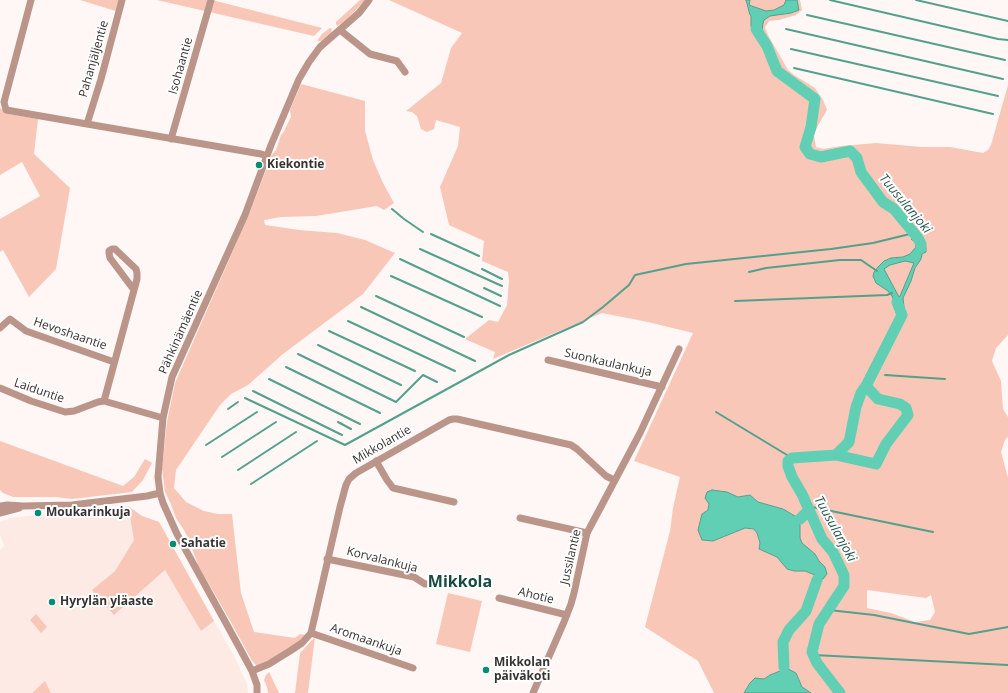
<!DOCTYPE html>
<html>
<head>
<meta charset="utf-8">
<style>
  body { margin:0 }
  canvas { display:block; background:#fef7f5 }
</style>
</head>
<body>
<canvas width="1008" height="693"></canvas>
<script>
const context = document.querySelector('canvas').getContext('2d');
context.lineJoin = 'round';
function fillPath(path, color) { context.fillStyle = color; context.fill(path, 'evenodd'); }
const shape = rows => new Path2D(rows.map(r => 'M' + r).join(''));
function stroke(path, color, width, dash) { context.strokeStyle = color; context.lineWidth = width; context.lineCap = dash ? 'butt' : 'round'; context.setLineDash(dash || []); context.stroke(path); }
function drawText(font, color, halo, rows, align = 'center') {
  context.font = font + ' "Open Sans",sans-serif'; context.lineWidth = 4; context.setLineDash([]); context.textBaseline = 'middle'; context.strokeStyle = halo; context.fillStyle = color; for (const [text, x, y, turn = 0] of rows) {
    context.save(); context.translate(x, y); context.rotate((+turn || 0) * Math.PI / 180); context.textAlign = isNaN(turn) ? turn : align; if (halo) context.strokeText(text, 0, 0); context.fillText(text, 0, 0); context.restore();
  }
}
const built = shape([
  [128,506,134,540,115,571,92,590,115,614,165,570,201,631,214,621,234,656,247,684,248,693,51,693,45,681,32,693,0,693,0,550,4,546,0,534,0,522,10,518]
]);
const green = shape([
  [80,0,122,0,119,12],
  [157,0,212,0,322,28,314,36],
  [360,0,365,0,353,13,342,23,337,26,336,24,336,22],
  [389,0,800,0,802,10,796,15,779,20,769,21,765,27,768,35,788,70,794,75,815,88,823,100,827,110,816,129,814,135,816,147,823,149,841,146,876,143,922,147,950,147,983,153,988,150,991,145,1008,85,1008,335,996,348,992,361,1001,381,1003,409,1008,417,1008,437,1005,440,1001,452,1008,478,1008,693,811,693,802,687,796,673,780,671,770,675,764,679,750,683,744,693,714,693,698,661,645,627,670,531,673,508,680,477,634,461,693,333,648,322,602,313,493,359,495,352,465,339,489,320,498,322,507,305,509,280,508,272,482,261,484,241,449,225,440,187,458,146,460,127,436,120,434,129,427,132,421,129,417,116,412,112,406,111,441,83,451,48,462,33],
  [727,492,738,497,750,495,758,502,783,509,800,519,800,538,802,544,815,554,819,561,825,567,815,575,805,571,794,571,787,569,777,557,759,549,760,543,757,533,754,529,745,528,713,541,702,514,708,510,709,504],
  [867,590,926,598,931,595,935,612,930,620,915,622,891,613,867,608],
  [330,28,331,28,332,30,331,33,321,41,317,41,322,34],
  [301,84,365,101,365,131,373,160,383,183,394,203,384,210,377,206,316,216,281,217,264,220,265,225,299,230,337,233,365,240,395,253,363,294,283,354,248,385,231,394,220,405,176,470,174,488,186,502,204,511,218,514,232,514,241,593,254,632,295,638,300,634,306,635,300,641,268,662,257,666,252,661,232,624,198,565,189,540,184,530,176,518,170,502,165,492,162,469,167,422,175,383,250,212,272,154,276,150,281,135,283,133,291,117,290,110],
  [0,108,9,114,38,119,34,154,70,188,56,269,29,297,3,250,0,252,0,219,40,196,22,162,0,175],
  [0,441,123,486,134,477,145,459,152,463,143,480,132,492,72,499,55,497,13,497,3,493,0,490],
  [128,506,142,516,159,522,214,621,201,631,165,570,114,615,92,590,115,571,134,540],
  [448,593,482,601,470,652,436,644],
  [36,614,47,627,41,633,30,620],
  [315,637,308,693,295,693,300,653],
  [269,672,279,693,268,693,267,687,264,680,266,675],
  [45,681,51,693,32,693]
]);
const water = shape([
  [746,0,750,0,749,5,766,11,774,10,784,5,786,0,797,0,799,10,791,13,770,16,764,20,763,23,762,31,766,41,763,42,756,36,753,32,751,26,751,16,750,15,746,0],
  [919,234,926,248,926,252,922,254,921,259,915,268,911,281,903,298,905,316,897,317,894,301,892,296,888,291,876,283,873,276,874,272,878,267,884,261,891,258,903,257,910,254,916,247,915,242,911,239,919,234],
  [905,261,914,263,900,296,899,297,884,269,890,265,905,261],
  [712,490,727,492,738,497,750,495,758,502,783,509,800,519,800,538,802,543,815,554,819,561,825,567,827,574,823,579,817,580,815,575,805,571,794,571,787,569,777,557,759,549,760,543,757,533,754,529,745,528,713,541,702,540,698,530,702,514,708,510,709,504,705,498,707,492,712,490],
  [784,667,796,673,802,687,811,693,744,693,750,683,755,678,764,679,770,675,780,671,784,667]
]);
const stream = shape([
  [830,0,998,39,1008,40],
  [916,0,1008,21],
  [807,15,1005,60],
  [786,29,1003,79],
  [791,49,998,96],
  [794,68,993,114],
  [392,209,404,219,423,232],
  [431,234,479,256],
  [420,249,502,286],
  [400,259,500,306],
  [482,269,502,279],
  [749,272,766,268,840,260,861,260,877,271],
  [391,276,482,317],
  [484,288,501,296],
  [376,296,464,337],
  [735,301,887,295,892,293],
  [361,307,475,361],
  [348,321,455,371],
  [329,331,415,371],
  [318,345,401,385],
  [298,354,396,402,423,375,437,382],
  [286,367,380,413],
  [885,375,945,379],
  [269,379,360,424],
  [253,391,342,435],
  [245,398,345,445,509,355,583,322,603,307,629,285,635,275,686,264,831,249,873,243,914,233],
  [228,409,238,402],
  [716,412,792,458],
  [338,422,351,429],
  [206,445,257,412],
  [222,457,276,422],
  [238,470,296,432],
  [251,484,317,441],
  [807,506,933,532],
  [829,610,874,615,969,634,1008,627],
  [814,655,1008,665]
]);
const river = shape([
  [756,29,767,46,777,71,815,99,811,127,805,147,810,154,821,157,850,151,857,158,861,172,883,202,894,209,918,238,921,244,921,248],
  [836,455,876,464,886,444,908,415,906,408,900,404,878,399,866,386],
  [800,519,809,510],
  [784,667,783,642,789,630,806,611,817,580],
  [840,693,817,663,812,652,819,624,844,586,844,575,833,552,822,539,802,494,792,477,788,466,788,461,792,458,836,455,849,442,856,407,861,393,866,386,902,315,897,302]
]);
const minor = shape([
  [31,0,4,102,6,110,261,154,267,156],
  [340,30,370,54,397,61,405,72],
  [87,124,101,79,122,0],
  [171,139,211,0],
  [0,328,10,319,26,331,114,362],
  [548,360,662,387],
  [0,388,31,401,65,412,74,411,98,402,104,401,163,418],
  [104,401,137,279,137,273,136,269,115,249,112,249,109,251,109,253,110,258,134,290],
  [376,461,387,480,393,488,454,502],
  [0,506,7,505,23,506,72,505,147,496,160,493],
  [0,513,19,508],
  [520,518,587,533],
  [327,559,414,577,425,584,431,584],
  [499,598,567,615],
  [311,633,413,668],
  [252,671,269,664,290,651,302,643,311,633,340,507,346,485,349,479,356,473,449,420,453,419,457,419,571,445,577,449,606,476,614,480],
  [257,693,257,685,252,671,238,645,177,534,163,503,160,493,158,477,163,418,172,377,245,215,271,145,299,79,309,62,320,47,359,13,369,0],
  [533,693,564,622,571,604,574,593,587,533,640,433,679,349]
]);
const markers = [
  [259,165,4,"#038d75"],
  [38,513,4,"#038d75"],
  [173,544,4,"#038d75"],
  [52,602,4,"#038d75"],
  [486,670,4,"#038d75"]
];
const streetNames = [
  ["Pahanjäljentie",94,59,-74],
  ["Isohaantie",181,66,-74],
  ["Pähkinämäentie",181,332,-66],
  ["Hevoshaantie",70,334,19],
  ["Suonkaulankuja",608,363,13],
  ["Laiduntie",39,391,19],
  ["Mikkolantie",382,445,-30],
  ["Jussilantie",571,557,-77],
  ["Korvalankuja",382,560,14],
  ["Ahotie",536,596,14],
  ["Aromaankuja",366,640,19]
];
const poiNames = [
  ["Kiekontie",267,165],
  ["Moukarinkuja",46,513],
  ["Sahatie",181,544],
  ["Hyrylän yläaste",60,602],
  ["Mikkolan",494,663],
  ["päiväkoti",494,677]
];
const waterNames = [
  ["Tuusulanjoki",905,204,50],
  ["Tuusulanjoki",835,529,61]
];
const districtNames = [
  ["Mikkola",460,582]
];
fillPath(built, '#fdeae4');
fillPath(green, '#f9c7b8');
fillPath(water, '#61cfb4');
stroke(water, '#54a08d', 1);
stroke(stream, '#54a08d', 2);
stroke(river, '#61cfb4', 11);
stroke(minor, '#bb9589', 7);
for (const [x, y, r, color] of markers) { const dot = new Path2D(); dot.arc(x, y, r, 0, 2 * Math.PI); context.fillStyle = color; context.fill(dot); stroke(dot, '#fff', 1.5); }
drawText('12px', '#373332', '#fff', streetNames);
drawText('bold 12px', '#373332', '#fff', poiNames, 'left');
drawText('italic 13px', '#29584c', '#fff', waterNames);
drawText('bold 16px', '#154b3f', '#fff', districtNames);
</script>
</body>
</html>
